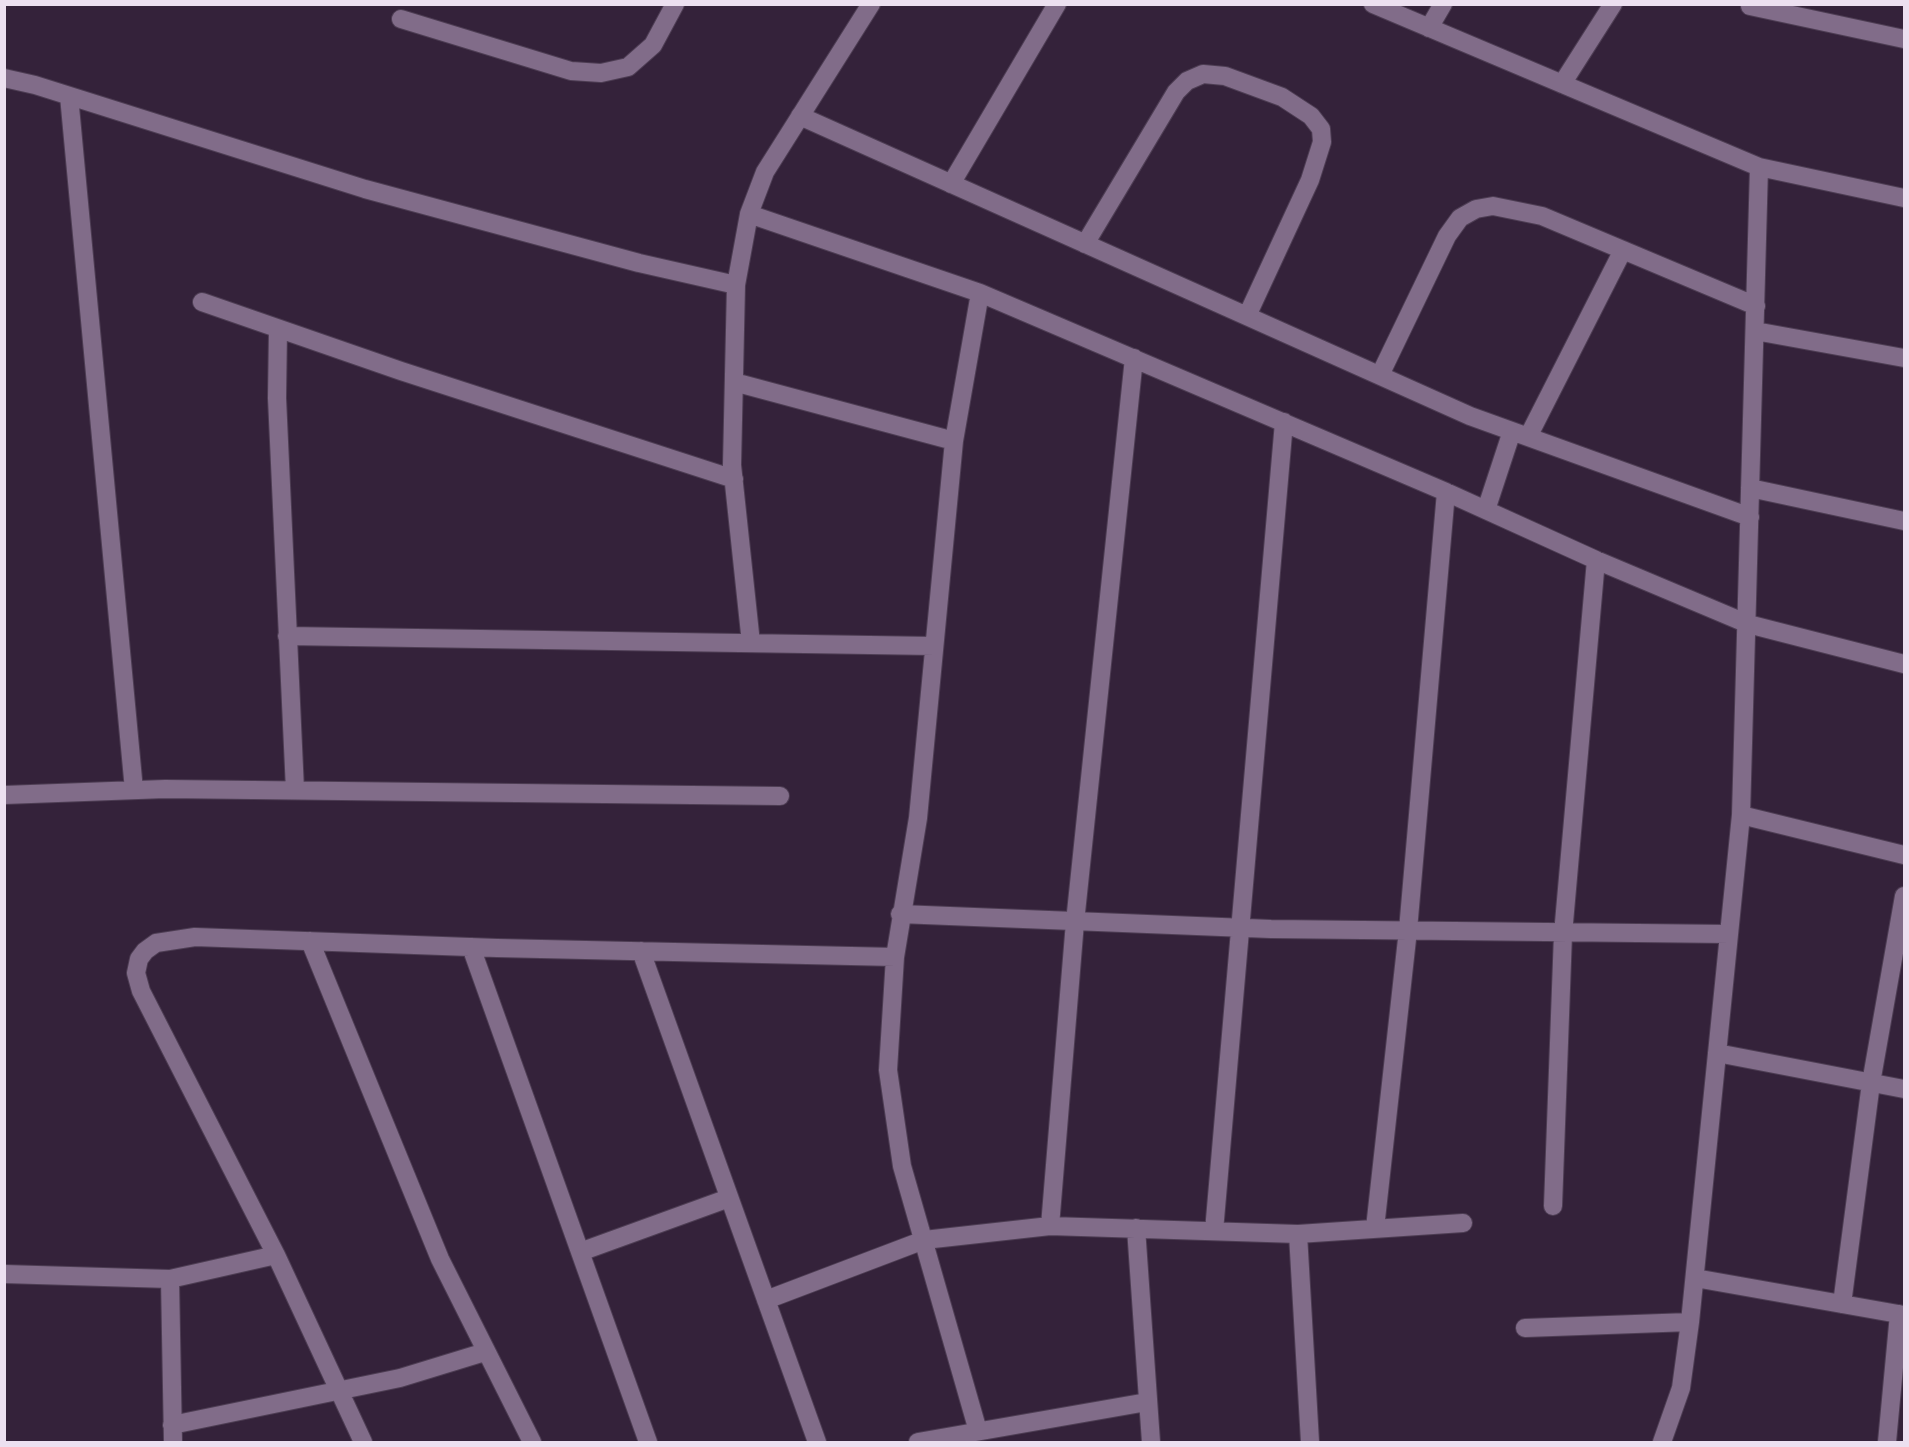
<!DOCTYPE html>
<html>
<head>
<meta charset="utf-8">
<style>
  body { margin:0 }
  #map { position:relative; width:1909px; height:1447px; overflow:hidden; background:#34223a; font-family:Bitter,serif }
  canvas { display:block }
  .frame { position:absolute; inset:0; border:6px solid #ece0f0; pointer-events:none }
</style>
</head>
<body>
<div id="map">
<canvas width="1909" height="1447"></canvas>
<div class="frame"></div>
</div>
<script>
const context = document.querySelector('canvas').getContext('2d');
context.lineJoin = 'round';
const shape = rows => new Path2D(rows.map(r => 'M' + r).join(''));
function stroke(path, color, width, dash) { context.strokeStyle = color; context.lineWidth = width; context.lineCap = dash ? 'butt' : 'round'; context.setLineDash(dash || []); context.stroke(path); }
const street = shape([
  [1373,4,1759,167,1904,198],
  [1750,6,1904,39],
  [401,19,571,71,601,73,628,67,653,45,675,4],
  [1429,28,1443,4],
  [4,78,35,85,365,189,639,263,736,285],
  [1562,84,1613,4],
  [69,96,134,790],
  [800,116,1470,416,1750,517],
  [951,184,1057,4],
  [749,214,980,293,1446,492,1596,560,1748,624,1904,664],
  [1085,244,1176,92,1187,81,1203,74,1225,76,1282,97,1311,116,1321,129,1322,142,1310,180,1247,316],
  [202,302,401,371,734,479],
  [278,329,277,398,295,790],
  [1755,331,1904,358],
  [1380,375,1447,236,1460,218,1476,209,1493,206,1542,216,1756,306],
  [734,382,954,441],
  [1528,437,1623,250],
  [1750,488,1904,521],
  [1486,510,1512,431],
  [287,636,934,646],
  [751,643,732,465,736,285,749,214,765,172,871,4],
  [4,795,165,789,780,796],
  [1741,815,1904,855],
  [900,914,1271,929,1729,934],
  [310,941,440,1259,532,1442],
  [471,947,648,1442],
  [641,951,817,1442],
  [1717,1053,1904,1089],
  [1553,1206,1563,934,1596,560],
  [1050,1226,1075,922,1134,358],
  [1136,1228,1151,1442],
  [1375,1228,1408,930,1446,492],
  [1214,1231,1284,422],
  [1298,1234,1310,1442],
  [580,1252,729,1198],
  [4,1274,170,1279,276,1255],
  [1695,1278,1904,1315],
  [170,1279,173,1442],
  [766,1300,924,1240,1050,1226,1298,1234,1463,1223],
  [1842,1304,1871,1083,1904,896],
  [1525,1328,1690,1322],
  [172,1425,400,1378,485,1352],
  [978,1431,902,1166,888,1070,895,957,918,818,954,441,980,293],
  [363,1442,276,1255,141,991,136,973,139,959,145,951,156,943,195,937,497,948,895,957],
  [918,1442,1147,1402],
  [1662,1442,1681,1388,1690,1322,1741,815,1759,167],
  [1887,1442,1899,1314]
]);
stroke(street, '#4d3d53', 20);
stroke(street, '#816c89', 18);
</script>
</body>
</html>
